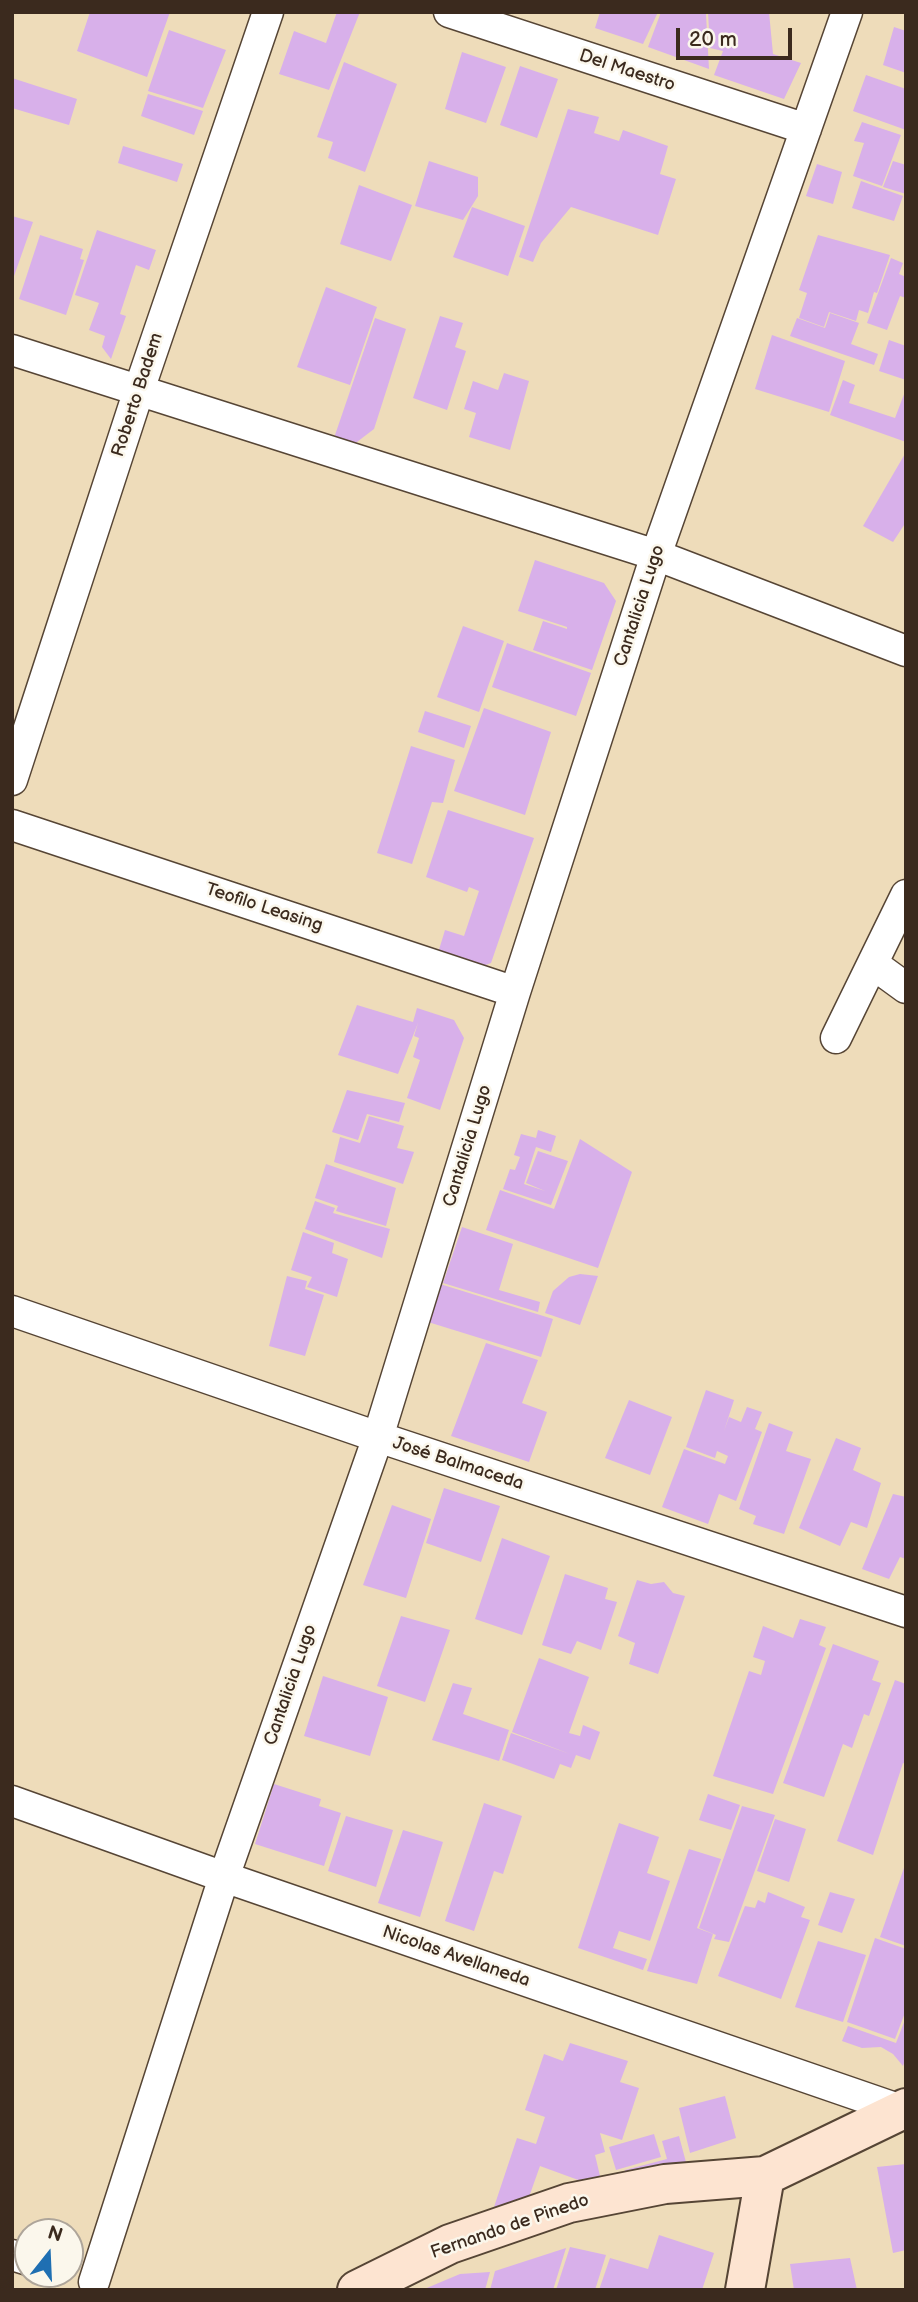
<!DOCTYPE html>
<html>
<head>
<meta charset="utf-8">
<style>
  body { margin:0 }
  #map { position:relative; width:918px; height:2302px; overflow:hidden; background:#eedcba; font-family:"Balsamiq Sans",sans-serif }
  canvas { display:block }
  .frame { position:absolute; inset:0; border:14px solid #3b2a1e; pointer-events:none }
  .north { position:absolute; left:14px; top:2218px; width:70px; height:70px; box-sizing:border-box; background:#fbf7ec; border:2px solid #aea59a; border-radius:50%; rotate:18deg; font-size:19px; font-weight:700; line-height:28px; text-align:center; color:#3b2a1e }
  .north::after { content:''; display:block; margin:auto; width:24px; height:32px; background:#1f6fb2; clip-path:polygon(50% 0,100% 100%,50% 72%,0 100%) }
  .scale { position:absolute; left:676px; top:28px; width:116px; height:32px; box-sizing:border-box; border:4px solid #3b2a1e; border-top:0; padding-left:9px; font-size:21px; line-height:24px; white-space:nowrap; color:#3b2a1e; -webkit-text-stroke:5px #fbf7ec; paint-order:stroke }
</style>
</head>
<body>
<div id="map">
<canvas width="918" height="2302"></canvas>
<div class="frame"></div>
<div class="north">N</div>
<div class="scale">20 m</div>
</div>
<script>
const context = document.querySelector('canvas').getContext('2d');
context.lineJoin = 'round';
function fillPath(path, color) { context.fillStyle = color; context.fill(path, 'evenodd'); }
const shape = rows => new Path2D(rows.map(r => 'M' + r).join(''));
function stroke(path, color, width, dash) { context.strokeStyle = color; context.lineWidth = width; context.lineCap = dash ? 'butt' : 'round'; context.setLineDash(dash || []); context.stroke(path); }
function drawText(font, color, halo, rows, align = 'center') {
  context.font = font + ' "Balsamiq Sans",sans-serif'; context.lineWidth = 5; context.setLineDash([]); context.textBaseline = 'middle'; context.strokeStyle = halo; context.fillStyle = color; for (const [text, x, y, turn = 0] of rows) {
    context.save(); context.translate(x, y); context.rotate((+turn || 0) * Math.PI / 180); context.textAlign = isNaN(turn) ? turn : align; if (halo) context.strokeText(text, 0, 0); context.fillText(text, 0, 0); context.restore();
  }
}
const building = shape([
  [90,12,170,12,147,77,77,51],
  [337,12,360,12,329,90,279,74,294,31,326,43],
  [600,12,658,12,643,44,595,28],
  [661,12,706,14,709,69,648,47],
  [708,12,769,12,773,54,801,63,784,99,714,75,723,51,710,48],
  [894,27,906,31,906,73,883,65],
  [169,30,226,50,203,108,148,91],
  [462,52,506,67,486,123,445,109],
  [344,62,397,84,365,172,328,158,333,142,317,137],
  [520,66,558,79,537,138,500,125],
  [866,75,906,89,906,130,853,111],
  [12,78,77,99,69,125,12,108],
  [148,94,203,111,194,135,141,116],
  [568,109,599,117,594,133,619,141,623,130,668,146,660,174,676,179,658,235,571,207,541,243,533,262,519,257],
  [862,122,901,135,882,186,853,176,864,143,854,141],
  [123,146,183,164,177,182,118,163],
  [429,161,478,177,478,196,463,220,415,206],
  [893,161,906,165,906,194,883,187],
  [817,164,842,172,833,204,806,196],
  [861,181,903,196,894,221,852,208],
  [359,185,412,205,391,261,340,244],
  [472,207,525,226,508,276,453,257],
  [12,216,33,222,13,279,12,279],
  [97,230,156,250,149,270,136,265,120,314,126,316,111,359,102,347,105,336,89,330,99,303,75,295],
  [40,235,83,249,80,259,84,260,66,315,19,299],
  [818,235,890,255,877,293,874,292,868,313,859,310,856,321,829,312,824,327,799,318,807,293,799,290],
  [891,258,903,263,899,274,906,277,906,298,900,296,887,330,867,323],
  [326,287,377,307,350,385,297,367],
  [830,313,859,323,851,344,878,354,874,365,790,336,797,318,825,328],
  [440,316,463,323,455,347,466,351,447,410,413,398],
  [375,318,406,329,374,429,353,445,334,438],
  [772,335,845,361,829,412,755,389],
  [889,340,906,346,906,380,879,371],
  [504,373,529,381,510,450,469,437,476,413,464,409,473,381,498,390],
  [843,380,855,385,849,403,895,418,906,389,906,442,830,415],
  [906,452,906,522,893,542,863,526],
  [535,560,604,583,616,601,592,670,533,650,543,621,567,629,567,627,518,611],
  [463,626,504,641,479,712,437,697],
  [507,643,591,673,576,716,492,687],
  [484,708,551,732,525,815,454,791],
  [425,711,471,726,464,748,418,732],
  [411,746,455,760,443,803,432,802,412,864,377,853],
  [448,810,534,838,491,963,480,967,438,953,445,930,464,936,479,891,469,887,467,892,426,877],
  [357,1005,413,1022,417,1008,454,1020,464,1038,440,1110,407,1098,420,1060,413,1057,419,1038,414,1036,418,1023,398,1074,338,1055],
  [347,1090,405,1103,399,1122,367,1114,358,1140,332,1132],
  [369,1116,404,1126,397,1148,414,1152,403,1184,334,1162,340,1137,360,1143],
  [538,1130,556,1136,551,1152,536,1147,524,1184,545,1191,526,1183,538,1151,568,1161,551,1205,503,1189,510,1169,515,1170,520,1157,514,1155,521,1134,536,1138],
  [580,1139,632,1172,598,1268,486,1230,500,1190,554,1209],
  [326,1164,396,1188,386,1226,336,1211,338,1206,315,1198],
  [315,1201,335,1208,333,1213,390,1229,382,1258,305,1229],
  [462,1227,513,1244,499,1290,540,1302,538,1312,443,1283],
  [303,1232,334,1243,332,1253,348,1259,337,1297,307,1287,312,1277,291,1270],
  [580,1274,598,1276,580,1325,545,1313,553,1291,569,1277],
  [287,1276,307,1281,305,1289,324,1295,305,1356,269,1346],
  [440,1284,553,1319,541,1357,428,1322],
  [486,1343,538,1360,522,1403,547,1412,529,1462,451,1436],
  [706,1390,734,1400,724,1431,729,1417,741,1422,747,1407,762,1412,755,1429,762,1432,736,1501,719,1494,708,1524,662,1507,684,1449,725,1464,728,1456,717,1451,715,1458,686,1447],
  [629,1400,672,1417,650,1475,605,1458],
  [769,1423,793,1432,786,1451,811,1459,784,1534,753,1524,756,1516,739,1509],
  [836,1438,861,1448,853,1470,881,1483,867,1528,851,1522,840,1546,799,1528],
  [444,1488,500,1506,481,1562,426,1543],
  [893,1494,906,1497,906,1559,900,1557,889,1579,862,1569],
  [392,1505,431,1519,406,1598,363,1585],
  [502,1538,550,1556,522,1635,475,1619],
  [565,1574,608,1588,605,1599,617,1602,601,1650,577,1641,571,1654,542,1645],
  [637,1580,651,1584,664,1582,673,1593,685,1596,658,1674,629,1664,635,1643,618,1636],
  [401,1616,450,1630,425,1702,377,1686],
  [800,1619,826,1627,819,1645,826,1648,773,1794,713,1776,749,1671,761,1675,765,1661,753,1657,763,1626,793,1638],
  [833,1644,879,1661,872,1680,881,1683,869,1716,864,1714,852,1748,843,1744,824,1797,783,1783],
  [539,1658,589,1677,569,1733,580,1736,583,1725,600,1732,590,1760,576,1755,571,1768,560,1764,554,1779,502,1760,511,1733,570,1754,512,1732],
  [323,1676,388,1697,370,1756,304,1736],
  [895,1680,906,1684,906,1764,903,1763,873,1855,837,1841],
  [453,1683,472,1688,463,1714,509,1730,499,1761,432,1740],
  [274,1784,321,1799,319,1806,341,1813,324,1866,255,1844],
  [708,1794,740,1805,731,1830,699,1820],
  [484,1803,522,1816,503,1874,494,1871,474,1931,445,1921],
  [742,1806,775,1815,729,1942,714,1939,716,1935,699,1928],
  [346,1816,393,1830,376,1887,328,1871],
  [775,1819,806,1829,789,1882,757,1871],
  [619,1823,659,1837,647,1873,670,1881,650,1941,619,1931,613,1948,647,1959,643,1970,578,1948],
  [403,1830,443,1842,420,1917,378,1903],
  [689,1849,721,1859,697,1928,713,1934,697,1984,647,1971],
  [905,1865,906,1865,906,1946,880,1937],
  [768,1892,805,1907,801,1917,810,1920,781,1999,718,1976,745,1906,755,1908,758,1900,765,1903],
  [830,1892,855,1899,842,1933,818,1925],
  [875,1938,906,1949,906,2010,895,2039,847,2022],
  [818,1941,866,1955,843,2022,795,2007],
  [906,2017,906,2058,903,2066,893,2054,881,2047,862,2048,842,2041,848,2026,896,2043],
  [570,2043,628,2061,620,2082,639,2088,622,2140,600,2133,605,2152,595,2155,600,2176,581,2181,540,2166,529,2197,494,2207,517,2138,536,2144,545,2117,525,2110,544,2054,563,2061],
  [725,2096,736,2138,690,2153,679,2108],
  [654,2134,661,2157,616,2170,609,2147],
  [679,2136,687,2166,629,2181,625,2170,667,2159,662,2141],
  [906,2164,906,2250,893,2253,877,2167],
  [659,2235,714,2253,702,2290,599,2290,610,2258,648,2269],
  [570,2247,606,2255,595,2290,556,2290],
  [566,2248,553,2290,490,2290,495,2271],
  [850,2258,857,2290,794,2290,790,2264],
  [490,2272,485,2290,422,2290,460,2274]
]);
const street = shape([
  [449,12,806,129],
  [12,350,656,555,906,651],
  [12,780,139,390,268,12],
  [12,825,515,992],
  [873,964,906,988],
  [836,1038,906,895],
  [12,1311,378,1437,906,1612],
  [12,1801,224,1877,901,2110],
  [12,2255,28,2260],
  [94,2282,224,1877,378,1437,515,992,656,555,847,12]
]);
const secondary = shape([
  [357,2290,450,2244,569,2203,665,2184,765,2176,906,2108],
  [745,2290,765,2176]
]);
const streetNames = [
  ["Del Maestro",627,71,18],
  ["Roberto Badem",138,395,-72],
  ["Cantalicia Lugo",640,606,-72],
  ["Teofilo Leasing",264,908,18],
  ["Cantalicia Lugo",468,1146,-73],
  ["José Balmaceda",458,1464,18],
  ["Cantalicia Lugo",291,1685,-71],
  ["Nicolas Avellaneda",456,1957,19],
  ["Fernando de Pinedo",510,2227,-19]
];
fillPath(building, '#d8b0ea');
stroke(street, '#564535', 33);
stroke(secondary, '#564535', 42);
stroke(street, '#fff', 30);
stroke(secondary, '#fde4d1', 38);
drawText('18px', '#3b2a1e', '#fbf7ec', streetNames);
</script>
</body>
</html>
